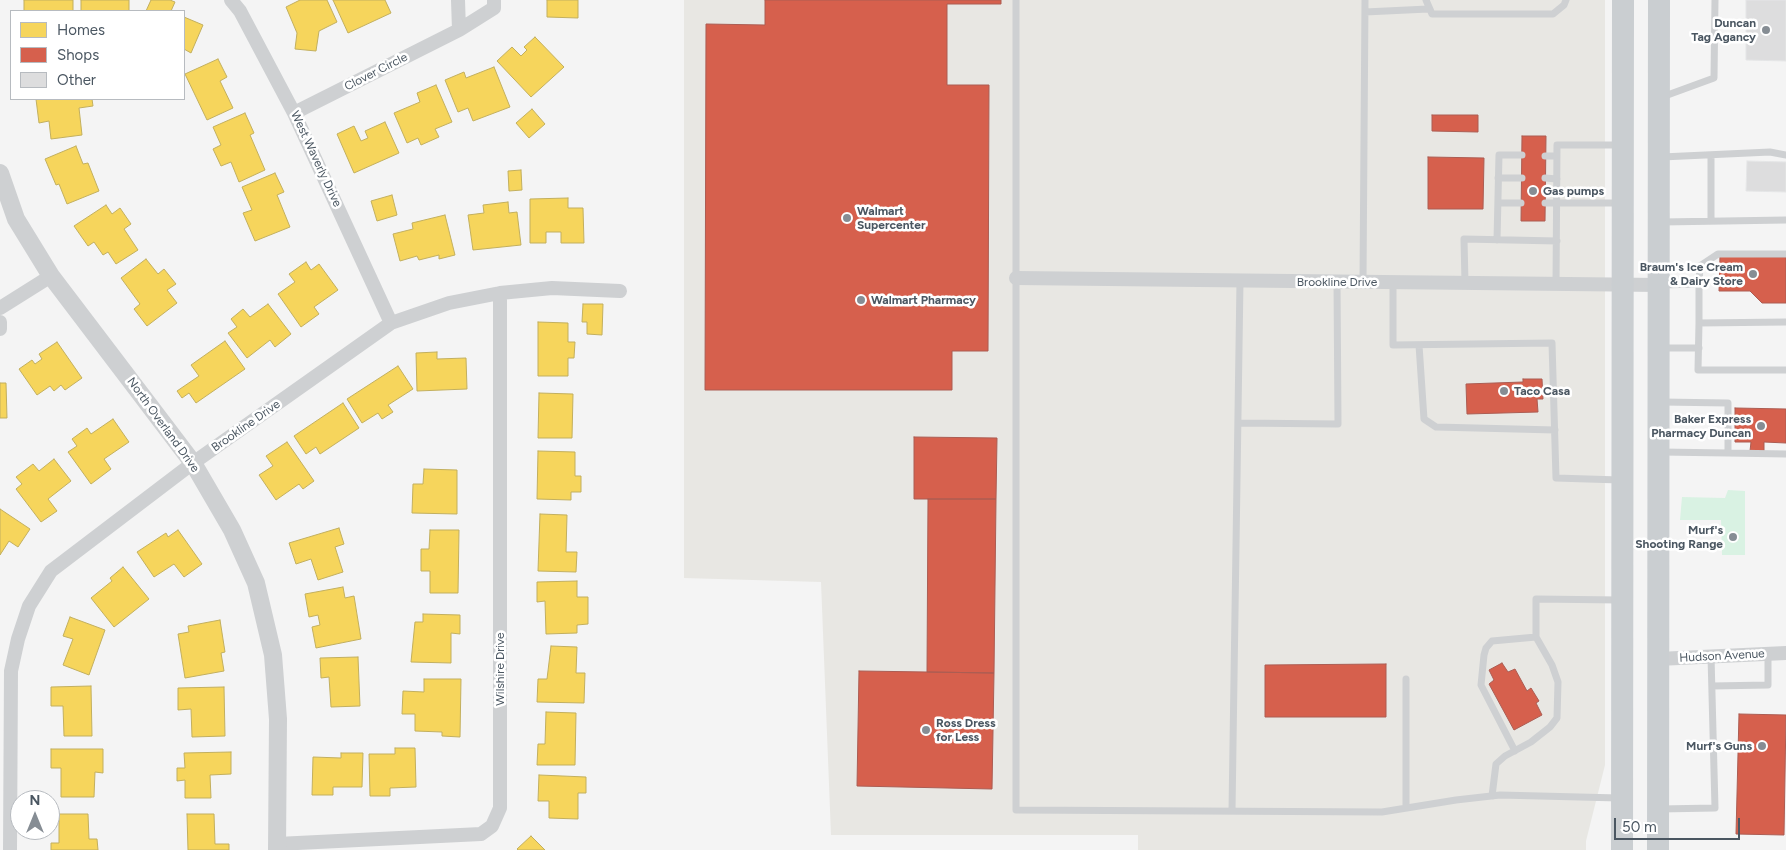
<!DOCTYPE html>
<html>
<head>
<meta charset="utf-8">
<style>
  body { margin:0 }
  #map { position:relative; width:1786px; height:850px; overflow:hidden; background:#f4f4f4; font-family:Figtree,sans-serif }
  canvas { display:block }
  .legend { position:absolute; left:10px; top:10px; width:175px; height:90px; box-sizing:border-box; background:#fff; border:1px solid #b7bbc0; margin:0; padding:6px 9px; list-style:none; font-size:15px; color:#4a5661 }
  .legend li { display:flex; align-items:center; gap:10px; height:25px }
  .legend b { width:25px; border:1px solid #b7bbc0 }
  .north { position:absolute; left:10px; top:790px; width:50px; height:50px; box-sizing:border-box; background:#fff; border:1px solid #b7bbc0; border-radius:50%; rotate:0deg; font-size:14px; font-weight:700; line-height:20px; text-align:center; color:#4a5661 }
  .north::after { content:''; display:block; margin:auto; width:18px; height:22px; background:#868d94; clip-path:polygon(50% 0,100% 100%,50% 72%,0 100%) }
  .scale { position:absolute; left:1614px; top:818px; width:126px; height:22px; box-sizing:border-box; border:2px solid #4a5661; border-top:0; padding-left:6px; font-size:15px; line-height:18px; white-space:nowrap; color:#4a5661; -webkit-text-stroke:4px #fff; paint-order:stroke }
</style>
</head>
<body>
<div id="map">
<canvas width="1786" height="850"></canvas>
<ul class="legend">
<li><b style="height:14px;background:#f6d55c"></b>Homes</li>
<li><b style="height:14px;background:#d6604d"></b>Shops</li>
<li><b style="height:14px;background:#ddddde"></b>Other</li>
</ul>
<div class="north">N</div>
<div class="scale">50 m</div>
</div>
<script>
const context = document.querySelector('canvas').getContext('2d');
context.lineJoin = 'round';
function fillPath(path, color) { context.fillStyle = color; context.fill(path, 'evenodd'); }
const shape = rows => new Path2D(rows.map(r => 'M' + r).join(''));
function stroke(path, color, width, dash) { context.strokeStyle = color; context.lineWidth = width; context.lineCap = dash ? 'butt' : 'round'; context.setLineDash(dash || []); context.stroke(path); }
function drawText(font, color, halo, rows, align = 'center') {
  context.font = font + ' Figtree,sans-serif'; context.lineWidth = 5; context.setLineDash([]); context.textBaseline = 'middle'; context.strokeStyle = halo; context.fillStyle = color; for (const [text, x, y, turn = 0] of rows) {
    context.save(); context.translate(x, y); context.rotate((+turn || 0) * Math.PI / 180); context.textAlign = isNaN(turn) ? turn : align; if (halo) context.strokeText(text, 0, 0); context.fillText(text, 0, 0); context.restore();
  }
}
const commercial = shape([
  [684,0,1605,0,1605,765,1586,841,1586,850,1138,850,1138,835,831,835,821,582,684,578]
]);
const green = shape([
  [1728,490,1745,491,1745,555,1722,555,1721,520,1680,520,1682,497,1725,498]
]);
const homes = shape([
  [24,0,73,0,73,11,24,11,24,0],
  [81,0,129,0,129,11,81,11,81,0],
  [151,0,170,0,175,2,171,11,146,11,151,0],
  [300,0,327,0,337,22,319,31,316,51,295,49,297,33,286,7,300,0],
  [333,0,385,0,391,13,348,33,333,0],
  [547,0,578,0,578,18,547,17,547,0],
  [184,17,203,25,191,53,184,49,184,17],
  [535,37,564,67,531,97,497,61,512,47,521,56,527,50,524,47,535,37],
  [218,59,227,77,220,81,233,108,207,120,185,74,218,59],
  [494,67,510,107,473,121,468,108,458,112,445,80,464,72,466,78,494,67],
  [436,85,452,122,435,129,439,137,421,145,418,138,407,143,394,113,420,102,417,93,436,85],
  [36,99,92,99,93,106,79,108,82,135,51,139,49,121,39,123,36,99],
  [532,109,545,124,529,138,516,123,532,109],
  [245,113,254,133,250,135,265,170,239,182,231,162,221,166,213,149,221,145,213,127,245,113],
  [385,122,399,153,354,173,337,134,354,126,361,141,368,138,365,131,385,122],
  [76,146,83,164,88,163,99,191,67,204,59,184,56,185,45,159,76,146],
  [521,170,522,190,509,191,508,171,521,170],
  [275,173,284,192,277,195,290,227,255,241,243,213,252,210,242,187,275,173],
  [392,195,397,215,377,221,371,201,392,195],
  [568,198,568,208,583,208,584,243,561,243,561,232,546,232,546,243,530,243,530,199,568,198],
  [508,202,509,213,517,212,521,245,473,250,468,215,484,213,483,205,508,202],
  [106,205,112,214,120,208,131,224,124,229,138,250,116,264,108,252,103,255,94,242,88,246,74,226,106,205],
  [445,215,455,255,439,259,439,255,419,260,417,256,400,261,393,234,413,229,412,223,445,215],
  [146,259,158,274,164,269,176,284,167,290,177,303,147,326,134,309,140,304,121,278,146,259],
  [306,262,311,270,319,264,338,290,314,307,319,314,301,327,278,294,295,282,289,274,306,262],
  [268,304,291,334,275,347,270,340,247,358,228,333,237,327,231,319,243,309,250,317,268,304],
  [583,304,603,304,602,335,587,334,587,322,582,322,583,304],
  [538,322,568,323,568,342,575,342,574,358,568,358,568,376,538,376,538,322],
  [225,341,245,369,196,403,189,393,182,398,177,391,199,376,191,365,225,341],
  [57,342,82,378,65,390,61,385,54,391,50,386,37,395,19,369,32,360,35,364,42,359,39,354,57,342],
  [437,352,437,359,466,358,467,389,417,391,416,353,437,352],
  [398,366,413,389,388,405,393,412,382,419,378,413,362,423,347,399,398,366],
  [0,383,6,383,7,418,0,418,0,383],
  [539,393,573,394,572,438,538,438,539,393],
  [343,403,359,428,320,454,316,447,306,454,294,436,343,403],
  [113,419,129,442,104,459,111,469,91,484,68,452,77,446,72,439,87,428,91,434,113,419],
  [287,442,314,481,303,489,299,484,276,500,259,475,273,466,266,456,287,442],
  [538,451,575,452,575,476,581,476,581,492,571,492,571,500,537,499,538,451],
  [54,459,71,481,48,499,57,511,41,522,16,489,22,484,16,477,33,464,39,471,54,459],
  [424,469,457,470,457,514,412,513,413,484,423,484,424,469],
  [0,509,30,529,18,547,9,541,0,555,0,509],
  [540,514,567,515,566,552,577,552,576,572,538,571,540,514],
  [339,528,344,544,335,547,343,572,318,580,311,559,296,564,289,543,339,528],
  [178,530,202,564,184,577,174,564,154,577,137,552,166,533,168,537,178,530],
  [430,530,459,530,458,593,430,593,430,571,421,571,421,549,429,549,430,530],
  [123,567,149,599,114,627,91,598,112,581,110,578,123,567],
  [577,581,577,597,588,597,588,624,577,625,577,633,546,634,545,601,537,602,537,582,577,581],
  [343,587,345,598,354,596,361,639,316,648,312,627,320,625,318,615,309,617,305,594,343,587],
  [423,614,460,615,460,634,451,633,451,663,411,662,415,622,423,622,423,614],
  [70,617,105,630,89,675,63,665,73,639,63,636,70,617],
  [220,620,225,652,221,653,224,671,185,678,178,634,189,632,188,626,220,620],
  [551,646,577,647,576,673,585,673,584,703,537,702,538,679,547,679,551,646],
  [358,657,360,706,331,707,329,677,321,678,320,658,358,657],
  [424,679,461,679,460,737,442,736,442,732,415,731,415,714,402,714,403,691,424,692,424,679],
  [91,686,92,736,64,736,63,706,51,706,51,687,91,686],
  [224,687,225,736,192,737,191,709,178,710,178,688,224,687],
  [546,712,576,713,575,765,537,765,538,744,545,744,546,712],
  [395,748,415,748,416,787,390,788,390,796,370,796,369,754,395,754,395,748],
  [51,749,103,749,103,773,95,772,94,797,61,797,61,768,51,768,51,749],
  [231,752,231,774,210,775,211,798,185,798,185,780,177,781,177,768,185,768,184,753,231,752],
  [341,753,363,753,362,787,333,787,333,795,312,795,313,757,341,758,341,753],
  [539,775,586,777,586,793,578,793,578,819,549,818,549,801,538,801,539,775],
  [59,814,88,814,89,839,97,839,98,850,51,850,51,843,59,843,59,814],
  [187,814,214,814,215,844,229,844,229,850,188,850,187,814],
  [531,836,545,850,518,850,517,849,531,836]
]);
const shops = shape([
  [765,0,1001,0,1001,4,947,4,947,85,989,85,988,351,952,351,952,390,705,390,706,24,765,25,765,0],
  [1432,115,1478,115,1478,132,1432,131,1432,115],
  [1522,136,1546,136,1545,221,1521,221,1522,136],
  [1428,157,1484,158,1483,209,1428,209,1428,157],
  [1720,256,1786,257,1786,303,1762,303,1750,291,1719,291,1720,256],
  [1523,379,1542,379,1543,399,1537,399,1538,412,1467,414,1466,384,1523,382,1523,379],
  [1735,408,1786,409,1786,443,1764,442,1764,451,1750,451,1751,442,1735,442,1735,408],
  [914,437,997,438,996,499,914,499,914,437],
  [928,499,996,499,994,673,927,672,928,499],
  [1502,663,1508,672,1515,669,1527,691,1531,688,1539,701,1536,703,1542,715,1514,730,1489,684,1494,680,1489,670,1502,663],
  [1386,664,1386,717,1265,717,1265,665,1386,664],
  [859,671,994,673,992,789,857,786,859,671],
  [1739,714,1786,715,1784,835,1736,834,1739,714]
]);
const building = shape([
  [1746,0,1786,0,1786,61,1746,60,1746,0],
  [1747,161,1786,162,1786,192,1746,191,1747,161]
]);
const service = shape([
  [1016,0,1016,810,1382,812,1456,800,1500,795,1619,798],
  [1426,0,1432,14,1553,14,1564,5,1566,0],
  [1365,12,1428,9],
  [1662,97,1714,78,1715,0],
  [1545,156,1557,156],
  [1662,157,1770,152,1786,155],
  [1498,178,1522,178],
  [1545,178,1557,179],
  [1498,203,1521,203],
  [1545,203,1620,203],
  [1711,221,1711,155],
  [1662,222,1786,220],
  [1497,240,1499,155,1522,155],
  [1786,254,1718,254,1700,266,1699,284,1699,323,1786,322],
  [1363,281,1365,0],
  [1393,282,1393,345,1552,343,1556,478,1620,480],
  [1465,283,1464,239,1557,241],
  [1556,284,1557,145,1620,145],
  [1662,285,1699,284],
  [1699,323,1698,370,1786,370],
  [1419,345,1424,419,1436,427,1555,430],
  [1662,348,1699,348],
  [1238,423,1338,424,1337,281],
  [1661,452,1728,453,1728,403,1662,402],
  [1728,453,1786,454],
  [1712,686,1768,685,1768,653],
  [1515,751,1481,685,1484,655,1486,648,1492,641,1536,637],
  [1492,796,1496,764,1505,756,1531,742,1550,727,1557,718,1558,682,1552,665,1536,637,1536,599,1619,600],
  [1406,808,1406,679],
  [1660,809,1715,808,1711,656],
  [1232,811,1240,281]
]);
const minor = shape([
  [231,0,240,11,294,113,391,323],
  [458,0,459,30,494,8,494,0],
  [294,113,459,30],
  [1016,278,1659,285],
  [0,308,51,276],
  [0,322,0,329],
  [1658,659,1786,653],
  [277,844,481,834,492,826,500,808,500,293],
  [10,850,11,671,18,639,29,606,51,571,193,463,391,323,449,303,500,293,552,288,620,291]
]);
const tertiary = shape([
  [0,173,16,219,51,276,193,463,232,530,256,583,273,655,278,719,277,850]
]);
const primary = shape([
  [1622,850,1623,0],
  [1658,850,1659,0]
]);
const markers = [
  [1766,30,5,"#868d94"],
  [1533,191,5,"#868d94"],
  [847,218,5,"#868d94"],
  [1753,274,5,"#868d94"],
  [861,300,5,"#868d94"],
  [1504,391,5,"#868d94"],
  [1761,426,5,"#868d94"],
  [1733,537,5,"#868d94"],
  [926,730,5,"#868d94"],
  [1762,746,5,"#868d94"]
];
const poiNames = [
  ["Duncan",1756,23],
  ["Tag Agancy",1756,37],
  ["Gas pumps",1543,191,"left"],
  ["Walmart",857,211,"left"],
  ["Supercenter",857,225,"left"],
  ["Braum's Ice Cream",1743,267],
  ["& Dairy Store",1743,281],
  ["Walmart Pharmacy",871,300,"left"],
  ["Taco Casa",1514,391,"left"],
  ["Baker Express",1751,419],
  ["Pharmacy Duncan",1751,433],
  ["Murf's",1723,530],
  ["Shooting Range",1723,544],
  ["Ross Dress",936,723,"left"],
  ["for Less",936,737,"left"],
  ["Murf's Guns",1752,746]
];
const streetNames = [
  ["Clover Circle",376,72,-27],
  ["West Waverly Drive",316,159,65],
  ["Brookline Drive",1337,282],
  ["North Overland Drive",163,425,54],
  ["Brookline Drive",246,426,-35],
  ["Hudson Avenue",1722,656,-3],
  ["Wilshire Drive",500,669,-90]
];
fillPath(commercial, '#e8e7e3');
fillPath(green, '#d9f2e3');
fillPath(homes, '#f6d55c');
stroke(homes, '#c2af5e', 1);
fillPath(shops, '#d6604d');
stroke(shops, '#ac5d53', 1);
fillPath(building, '#ddddde');
stroke(building, '#e5e6e7', 1);
stroke(service, '#ced0d2', 7);
stroke(minor, '#ced0d2', 14);
stroke(tertiary, '#ced0d2', 18);
stroke(primary, '#caced1', 22);
for (const [x, y, r, color] of markers) { const dot = new Path2D(); dot.arc(x, y, r, 0, 2 * Math.PI); context.fillStyle = color; context.fill(dot); stroke(dot, '#fff', 2); }
drawText('bold 12px', '#4a5661', '#fff', poiNames, 'right');
drawText('12px', '#4a5661', '#fff', streetNames);
</script>
</body>
</html>
